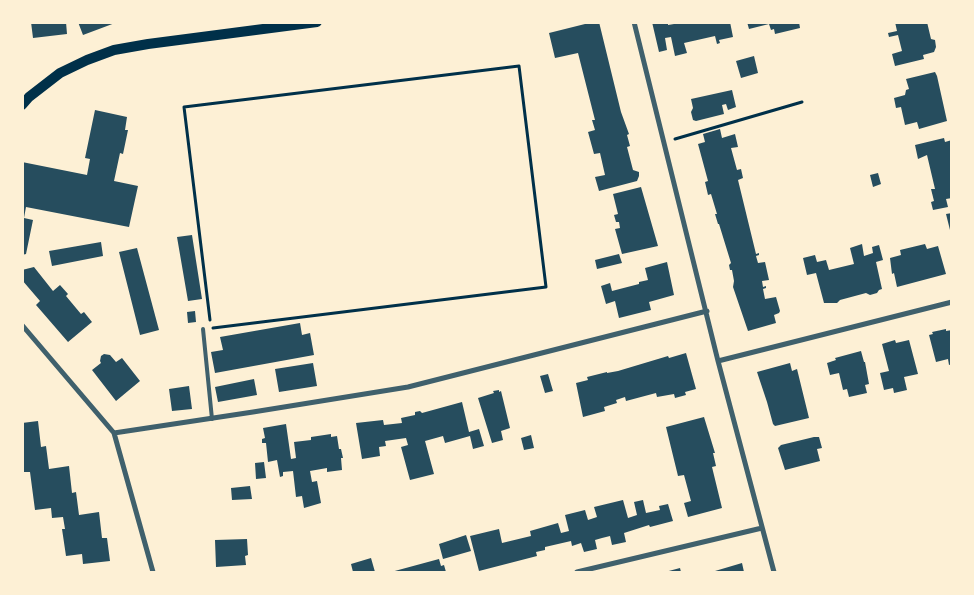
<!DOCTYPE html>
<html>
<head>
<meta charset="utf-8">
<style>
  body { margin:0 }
  #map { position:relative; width:974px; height:595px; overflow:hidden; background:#fdf0d5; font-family:"Fira Sans Condensed",sans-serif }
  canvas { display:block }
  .frame { position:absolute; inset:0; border:24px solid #fdf0d5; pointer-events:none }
</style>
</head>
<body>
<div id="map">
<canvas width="974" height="595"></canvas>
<div class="frame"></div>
</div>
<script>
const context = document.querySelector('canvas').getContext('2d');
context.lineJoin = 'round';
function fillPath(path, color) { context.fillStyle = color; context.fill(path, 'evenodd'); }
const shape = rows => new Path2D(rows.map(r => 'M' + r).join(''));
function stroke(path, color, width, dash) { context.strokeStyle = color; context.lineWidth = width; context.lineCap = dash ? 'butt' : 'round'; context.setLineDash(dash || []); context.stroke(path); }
const building = shape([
  [31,22,66,22,67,34,33,38],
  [78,22,115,22,115,23,83,35],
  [593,22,599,22,621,112,629,134,627,135,630,146,627,147,633,170,639,172,639,176,637,181,599,191,595,177,605,175,600,153,594,154,588,132,595,130,592,120,595,120,578,53,555,58,549,33],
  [652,22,668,22,668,25,674,24,673,22,730,22,733,37,719,40,720,43,717,44,715,36,684,43,687,53,675,56,671,37,665,38,667,50,659,52],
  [747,22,799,22,800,28,775,34,774,29,771,30,769,24,749,29],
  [895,22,927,22,931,39,935,40,936,47,934,52,923,55,924,59,895,66,892,54,902,51,898,35,889,37,888,33,897,31],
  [754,56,758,73,741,78,736,61],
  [935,72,937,76,947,121,919,129,917,122,905,125,901,107,896,108,894,98,905,95,906,90,909,89,906,79],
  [732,90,736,107,728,110,726,104,722,105,724,114,696,121,693,120,691,112,693,108,691,99],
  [95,110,127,117,125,130,128,130,123,154,120,153,114,181,138,186,129,227,26,207,24,218,33,220,26,254,22,255,22,162,87,175,90,159,85,158],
  [720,129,722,138,735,134,738,147,731,148,737,170,741,169,743,178,738,180,756,254,759,253,759,255,756,256,758,263,765,262,769,280,762,281,763,287,766,286,766,288,763,289,765,299,776,297,780,311,779,313,774,315,776,323,748,331,733,287,734,281,732,270,730,270,729,265,731,263,719,224,718,224,715,214,717,214,711,194,708,195,705,182,708,181,698,144,705,142,703,134],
  [944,138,945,142,952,140,952,198,946,199,948,207,933,210,931,202,934,201,931,189,935,189,927,155,918,159,915,145],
  [878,173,881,184,873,187,870,175],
  [641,187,658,246,622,254,615,229,620,228,619,222,616,222,614,215,618,214,613,194],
  [952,213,952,234,951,234,946,214],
  [192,235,202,299,188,301,177,237],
  [101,242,103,256,52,266,49,251],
  [862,244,864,256,873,253,872,247,879,245,883,260,876,262,882,289,879,290,877,293,870,295,866,293,840,300,837,303,824,303,816,273,807,275,803,258,815,255,817,262,826,260,829,270,854,264,850,248],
  [925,244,927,249,938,246,946,274,897,287,894,273,892,274,890,258,901,255,900,250],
  [137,248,159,330,140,335,119,252],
  [619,254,622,263,597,269,595,260],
  [667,262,674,295,649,302,651,310,619,318,615,301,606,304,601,286,610,283,612,291,639,284,639,282,648,280,645,268],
  [34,267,53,291,60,285,68,294,66,296,81,314,84,312,92,322,68,342,36,305,40,301,22,280,22,270],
  [195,311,196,322,188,323,187,312],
  [300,323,302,335,310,333,314,355,215,373,211,352,223,350,220,337],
  [946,329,946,331,952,330,952,364,949,365,948,359,936,362,929,335,933,334,932,332],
  [895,340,896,343,909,340,918,374,904,377,907,390,894,393,893,388,884,390,880,373,889,371,882,344],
  [861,351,864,362,865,362,869,384,865,385,867,393,849,397,847,389,843,390,839,373,830,375,827,363,836,360,835,358],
  [686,353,696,389,685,392,686,395,675,398,674,394,657,397,656,393,626,401,625,397,616,400,617,403,604,407,605,411,583,417,576,383,588,380,587,377,607,372,607,373,618,371,668,356,669,358],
  [104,354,110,355,116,362,122,358,140,381,116,401,92,370,101,363,100,361,101,356],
  [313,363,317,386,279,392,275,369],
  [790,363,792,371,797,369,809,418,775,426,773,424,767,402,757,372],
  [548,374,553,391,545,393,540,376],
  [254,379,257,395,218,402,215,387],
  [189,386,192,409,172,411,169,389],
  [499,390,499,392,501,391,510,428,501,431,503,440,492,443,478,398,494,393,493,391],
  [462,402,469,432,479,429,484,446,473,449,470,436,445,443,443,436,425,441,434,474,410,480,401,447,408,445,406,438,385,441,386,446,379,447,380,456,362,459,356,423,383,420,384,425,402,423,401,418,415,415,415,412,420,411,422,413],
  [704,417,715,453,713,453,716,466,712,467,722,508,688,517,684,503,691,501,684,475,678,476,666,427],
  [38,421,41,447,46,446,49,469,69,466,72,493,76,492,79,515,99,512,102,538,107,538,110,561,83,564,82,554,66,556,62,529,65,529,63,517,52,518,51,508,35,510,30,472,22,472,22,423],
  [286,424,291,459,296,458,294,442,311,440,311,437,331,434,331,437,337,436,339,449,341,449,343,458,341,458,342,470,327,472,327,468,310,471,312,482,317,481,321,503,304,508,302,496,296,497,293,471,283,472,283,476,280,477,277,460,268,462,266,443,262,443,262,439,265,438,263,428],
  [531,435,534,448,524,450,521,438],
  [814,437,819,437,822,448,817,449,820,461,785,470,778,448,781,445],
  [264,462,266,478,256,479,255,463],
  [250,486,252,499,232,500,231,488],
  [623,500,628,518,637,515,634,502,643,500,646,513,660,510,659,506,668,504,673,521,650,527,649,525,624,533,626,542,612,545,610,536,602,538,595,540,597,549,584,552,581,543,572,546,571,541,545,547,545,550,536,552,537,556,479,571,470,536,499,529,502,543,531,536,530,531,558,523,561,533,569,531,565,515,585,510,588,520,597,517,594,507],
  [466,535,471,551,443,559,439,544],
  [247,539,248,555,245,556,246,565,216,567,215,540],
  [371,558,375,572,353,572,351,564],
  [439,559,441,566,444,565,446,572,391,572],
  [742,563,744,572,715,572,715,571],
  [680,568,681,572,665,572]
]);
const path = shape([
  [675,139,802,102],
  [210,320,184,107,519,66,546,287,213,328]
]);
const service = shape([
  [203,329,212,419]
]);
const minor = shape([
  [634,22,718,361,774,572],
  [22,325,114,433,153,572],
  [718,361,952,302],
  [114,433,253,412,408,387,707,311],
  [577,572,762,528]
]);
const secondary = shape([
  [22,105,29,97,60,73,87,60,114,50,148,44,317,22]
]);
fillPath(building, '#264d5e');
stroke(path, '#003049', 3);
stroke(service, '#3f606c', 4);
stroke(minor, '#3f606c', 5);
stroke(secondary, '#003049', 10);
</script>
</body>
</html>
